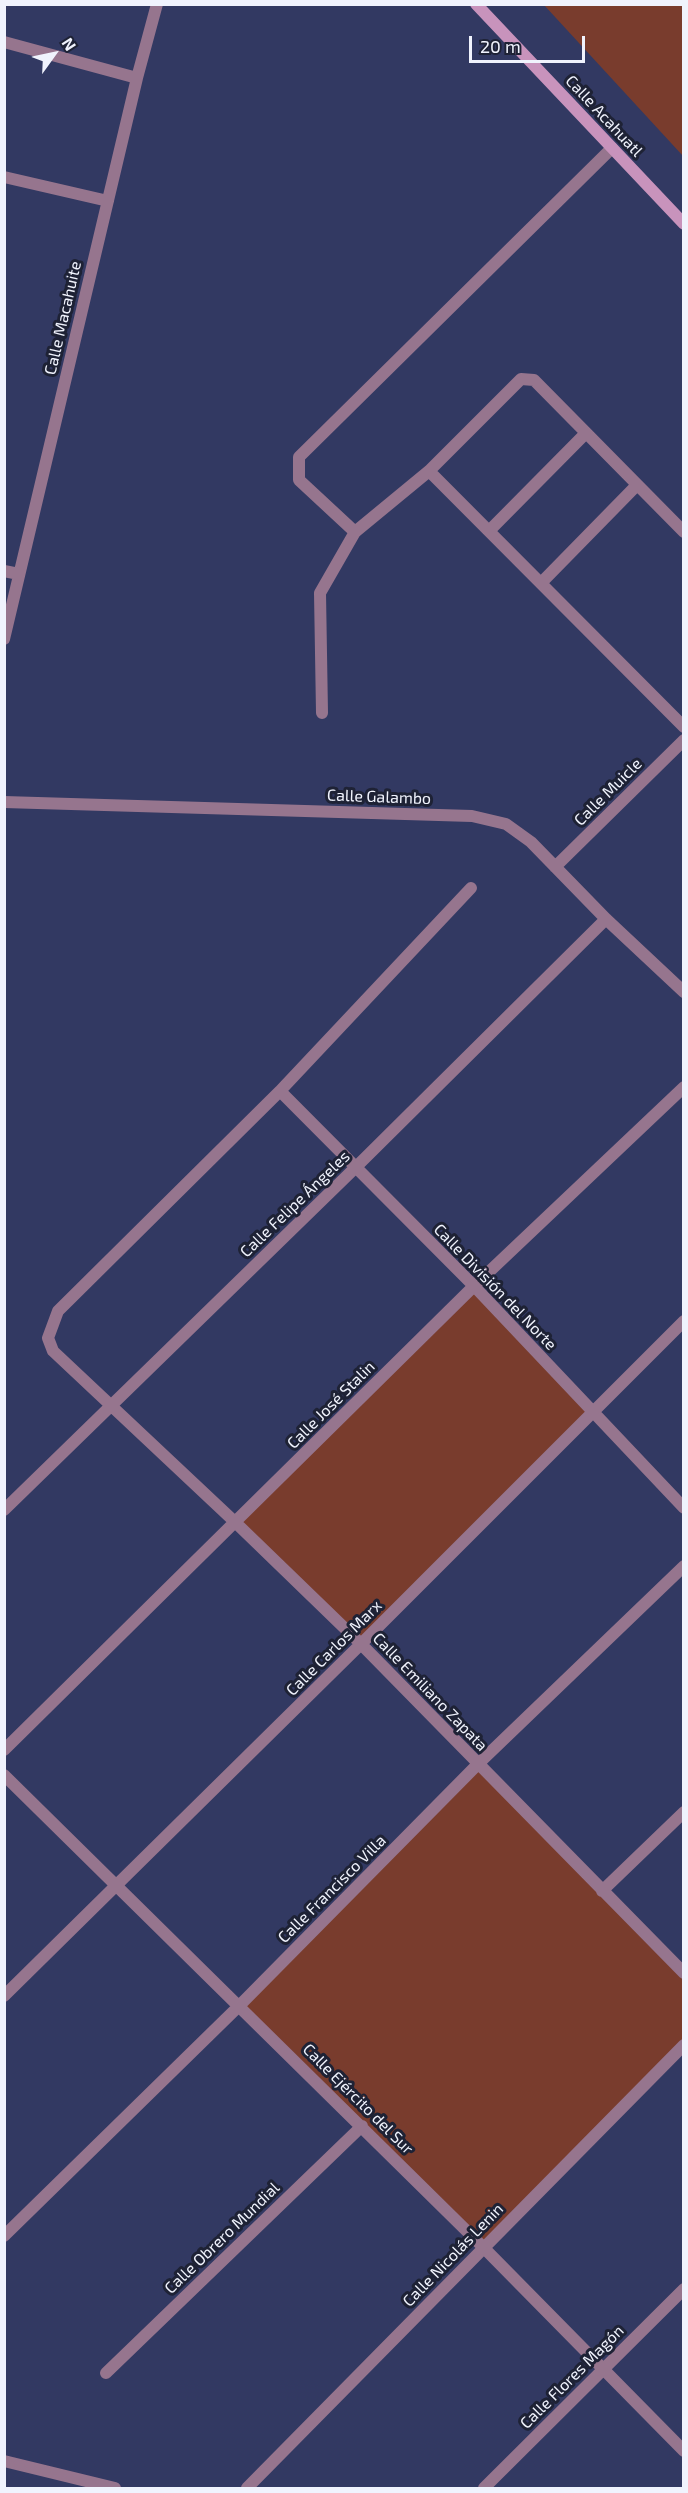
<!DOCTYPE html>
<html>
<head>
<meta charset="utf-8">
<style>
  body { margin:0 }
  #map { position:relative; width:688px; height:2493px; overflow:hidden; background:#323962; font-family:"Exo 2",sans-serif }
  canvas { display:block }
  .frame { position:absolute; inset:0; border:6px solid #f0f3fd; pointer-events:none }
  .north { position:absolute; left:24px; top:24px; width:60px; height:60px; -webkit-text-stroke:4px #1e2235; paint-order:stroke; rotate:57deg; font-size:16px; font-weight:700; line-height:24px; text-align:center; color:#f0f3fd }
  .north::after { content:''; display:block; margin:auto; width:21px; height:27px; background:#f0f3fd; clip-path:polygon(50% 0,100% 100%,50% 72%,0 100%) }
  .scale { position:absolute; left:469px; top:36px; width:116px; height:27px; box-sizing:border-box; border:3px solid #f0f3fd; border-top:0; padding-left:8px; font-size:18px; line-height:21px; white-space:nowrap; color:#f0f3fd; -webkit-text-stroke:4px #1e2235; paint-order:stroke }
</style>
</head>
<body>
<div id="map">
<canvas width="688" height="2493"></canvas>
<div class="frame"></div>
<div class="north">N</div>
<div class="scale">20 m</div>
</div>
<script>
const context = document.querySelector('canvas').getContext('2d');
context.lineJoin = 'round';
function fillPath(path, color) { context.fillStyle = color; context.fill(path, 'evenodd'); }
const shape = rows => new Path2D(rows.map(r => 'M' + r).join(''));
function stroke(path, color, width, dash) { context.strokeStyle = color; context.lineWidth = width; context.lineCap = dash ? 'butt' : 'round'; context.setLineDash(dash || []); context.stroke(path); }
function drawText(font, color, halo, rows, align = 'center') {
  context.font = font + ' "Exo 2",sans-serif'; context.lineWidth = 6; context.setLineDash([]); context.textBaseline = 'middle'; context.strokeStyle = halo; context.fillStyle = color; for (const [text, x, y, turn = 0] of rows) {
    context.save(); context.translate(x, y); context.rotate((+turn || 0) * Math.PI / 180); context.textAlign = isNaN(turn) ? turn : align; if (halo) context.strokeText(text, 0, 0); context.fillText(text, 0, 0); context.restore();
  }
}
const green = shape([
  [544,5,683,5,683,156],
  [474,1286,593,1412,361,1644,236,1523],
  [477,1765,683,1973,683,2045,483,2247,240,2005]
]);
const street = shape([
  [4,42,137,78],
  [4,177,108,201],
  [429,471,684,727],
  [489,531,586,433],
  [355,532,299,480,299,457,612,148],
  [4,571,19,574],
  [541,583,637,485],
  [4,639,137,78,157,4],
  [322,713,320,593,355,532,429,471,521,379,534,380,684,532],
  [4,802,472,816,506,824,531,842,606,919,684,992],
  [555,867,684,740],
  [471,888,280,1091,58,1311,48,1338,53,1351,236,1523,361,1644,684,1973],
  [280,1091,474,1286,684,1508],
  [4,1510,355,1168,606,919],
  [4,1750,474,1286,684,1087],
  [4,1775,483,2247,684,2451],
  [602,1891,684,1812],
  [4,1996,361,1644,684,1321],
  [4,2236,240,2005,477,1765,684,1566],
  [106,2373,362,2126],
  [4,2461,115,2488],
  [247,2488,684,2045],
  [484,2488,684,2289]
]);
const secondary = shape([
  [476,4,684,224]
]);
const streetNames = [
  ["Calle Acahuatl",604,116,47],
  ["Calle Macahuite",63,318,-77],
  ["Calle Muicle",608,792,-45],
  ["Calle Galambo",379,797,2],
  ["Calle Felipe Ángeles",295,1204,-44],
  ["Calle División del Norte",495,1287,46],
  ["Calle José Stalin",331,1405,-45],
  ["Calle Carlos Marx",334,1648,-45],
  ["Calle Emiliano Zapata",430,1692,46],
  ["Calle Francisco Villa",332,1889,-45],
  ["Calle Ejército del Sur",358,2099,45],
  ["Calle Obrero Mundial",222,2238,-44],
  ["Calle Nicolás Lenin",453,2255,-46],
  ["Calle Flores Magón",572,2377,-45]
];
fillPath(green, '#793c2d');
stroke(street, '#96758e', 12);
stroke(secondary, '#c893bc', 12);
drawText('16px', '#f0f3fd', '#1e2235', streetNames);
</script>
</body>
</html>
